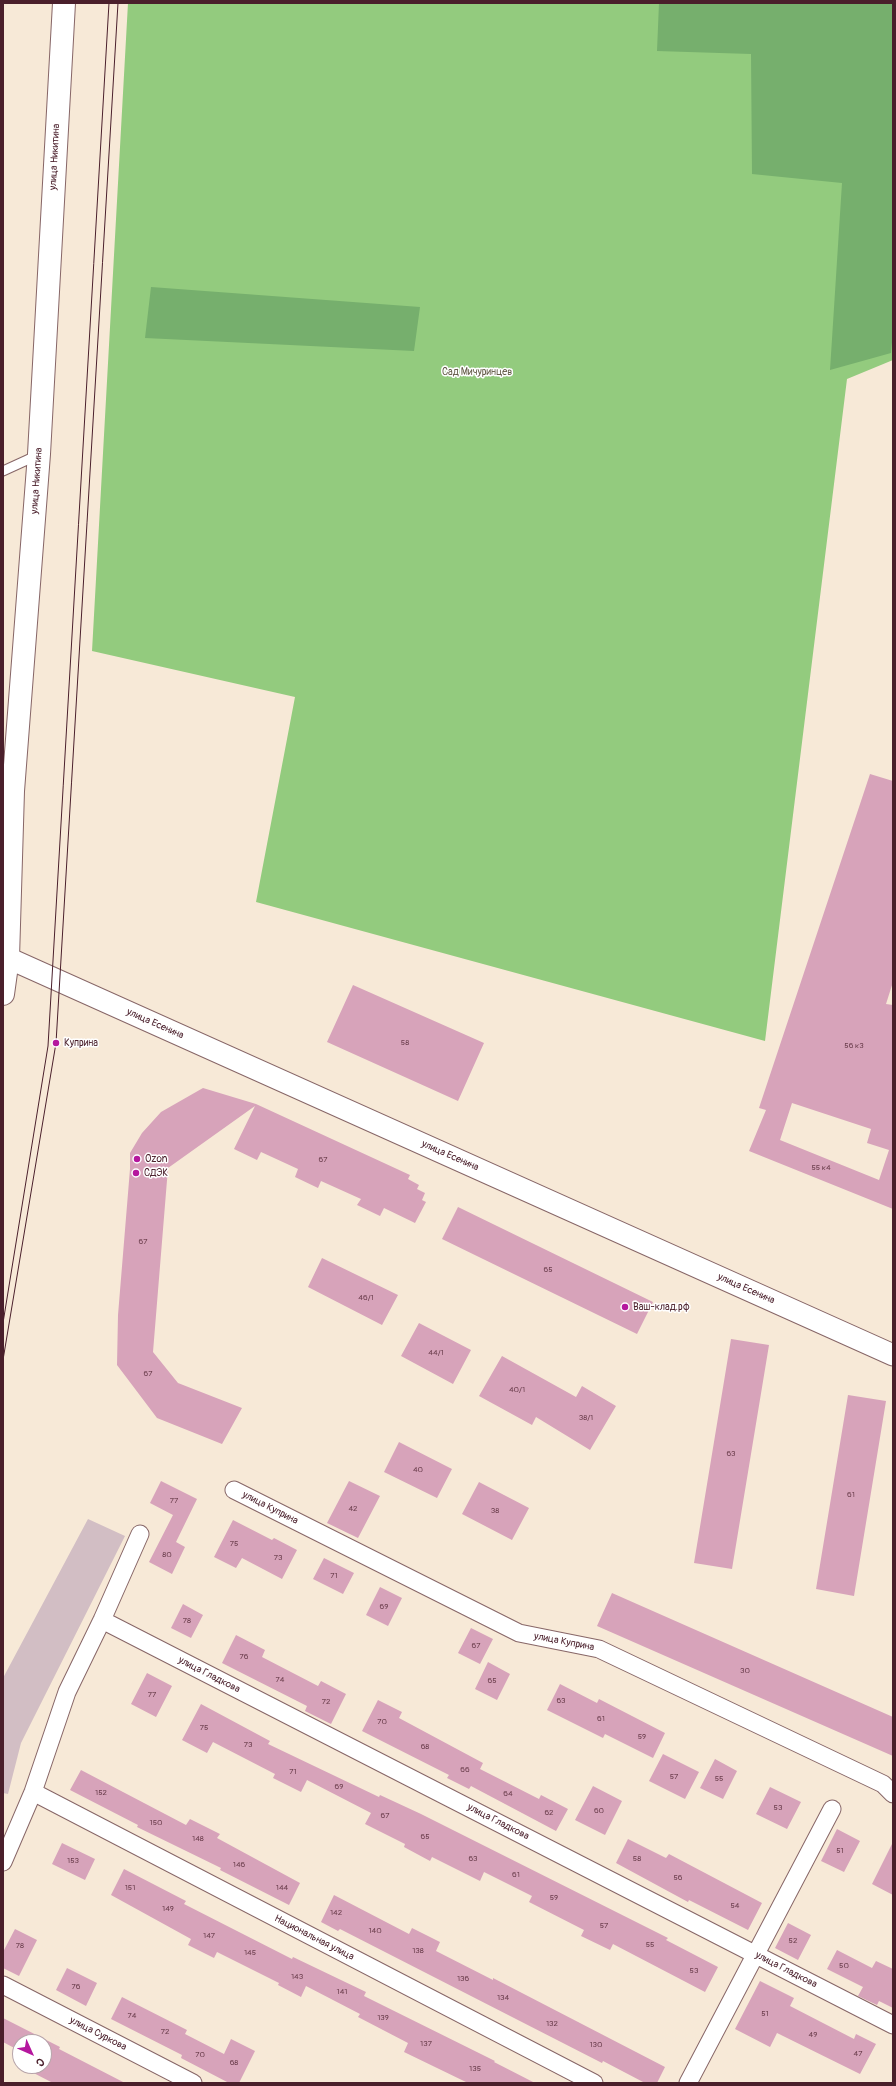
<!DOCTYPE html>
<html>
<head>
<meta charset="utf-8">
<style>
  body { margin:0 }
  #map { position:relative; width:896px; height:2086px; overflow:hidden; background:#f7e9d7; font-family:Pangolin,sans-serif }
  canvas { display:block }
  .frame { position:absolute; inset:0; border:4px solid #4a1f2b; pointer-events:none }
  .north { position:absolute; left:12px; top:2034px; width:40px; height:40px; box-sizing:border-box; background:#fff; border:1px solid #b7a5aa; border-radius:50%; rotate:135deg; font-size:11px; font-weight:700; line-height:16px; text-align:center; color:#4a1f2b }
  .north::after { content:''; display:block; margin:auto; width:14px; height:18px; background:#b5179e; clip-path:polygon(50% 0,100% 100%,50% 72%,0 100%) }
</style>
</head>
<body>
<div id="map">
<canvas width="896" height="2086"></canvas>
<div class="frame"></div>
<div class="north">С</div>
</div>
<script>
const context = document.querySelector('canvas').getContext('2d');
context.lineJoin = 'round';
function fillPath(path, color) { context.fillStyle = color; context.fill(path, 'evenodd'); }
const shape = rows => new Path2D(rows.map(r => 'M' + r).join(''));
function stroke(path, color, width, dash) { context.strokeStyle = color; context.lineWidth = width; context.lineCap = dash ? 'butt' : 'round'; context.setLineDash(dash || []); context.stroke(path); }
function drawText(font, color, halo, rows, align = 'center') {
  context.font = font + ' Pangolin,sans-serif'; context.lineWidth = 3; context.setLineDash([]); context.textBaseline = 'middle'; context.strokeStyle = halo; context.fillStyle = color; for (const [text, x, y, turn = 0] of rows) {
    context.save(); context.translate(x, y); context.rotate((+turn || 0) * Math.PI / 180); context.textAlign = isNaN(turn) ? turn : align; if (halo) context.strokeText(text, 0, 0); context.fillText(text, 0, 0); context.restore();
  }
}
const industrial = shape([
  [88,1519,125,1536,21,1743,8,1794,3,1793,3,1678]
]);
const green = shape([
  [128,3,893,3,893,360,847,379,765,1041,256,902,295,697,92,651]
]);
const forest = shape([
  [659,3,893,3,893,331,891,353,830,370,842,183,752,174,751,54,657,51],
  [151,287,420,307,414,351,145,338]
]);
const building = shape([
  [870,774,893,781,893,982,886,1004,893,1005,893,1209,749,1151,766,1110,759,1108],
  [792,1103,871,1129,867,1143,889,1150,879,1180,780,1140],
  [353,985,484,1043,458,1101,327,1042],
  [203,1088,256,1104,410,1175,408,1179,419,1185,417,1189,425,1193,422,1200,426,1202,415,1223,384,1208,380,1216,357,1205,361,1199,321,1181,318,1188,295,1177,298,1169,261,1152,257,1160,234,1149,255,1106,168,1168,153,1352,178,1383,242,1408,222,1444,157,1418,117,1365,118,1315,130,1169,130,1153,142,1133,161,1112],
  [458,1207,653,1302,637,1334,442,1239],
  [322,1258,398,1295,382,1325,308,1287],
  [419,1323,471,1350,453,1384,401,1356],
  [731,1339,769,1345,732,1569,694,1563],
  [502,1356,576,1397,582,1386,616,1406,590,1450,536,1417,532,1425,479,1396],
  [848,1395,886,1401,854,1596,816,1589],
  [399,1442,452,1469,437,1498,384,1472],
  [161,1481,197,1499,176,1542,185,1547,172,1574,149,1562,173,1515,150,1503],
  [349,1481,380,1496,358,1538,327,1523],
  [479,1482,529,1508,512,1540,462,1514],
  [233,1520,272,1540,274,1538,297,1550,282,1579,242,1558,236,1568,214,1557],
  [324,1558,354,1573,343,1594,313,1579],
  [380,1587,402,1598,388,1626,366,1615],
  [612,1593,893,1717,893,1756,597,1626],
  [183,1604,203,1615,191,1638,171,1628],
  [471,1628,493,1639,480,1664,458,1653],
  [236,1635,265,1650,262,1657,318,1686,321,1681,346,1694,331,1724,305,1711,307,1706,222,1663],
  [488,1662,510,1674,497,1700,475,1689],
  [147,1673,172,1686,156,1717,131,1704],
  [560,1684,597,1703,599,1699,665,1733,653,1758,605,1734,603,1738,547,1710],
  [378,1700,402,1712,399,1718,483,1763,480,1769,539,1799,541,1795,568,1809,556,1831,471,1786,469,1789,447,1778,449,1775,362,1731],
  [201,1704,270,1741,268,1744,379,1797,380,1795,421,1814,668,1938,666,1940,718,1967,705,1992,613,1944,610,1950,581,1936,584,1930,529,1902,532,1896,484,1872,480,1881,432,1857,430,1861,404,1847,405,1844,365,1824,371,1813,307,1780,301,1792,273,1778,275,1774,213,1742,207,1753,182,1740],
  [663,1754,699,1772,685,1799,649,1781],
  [715,1759,737,1771,723,1799,700,1788],
  [81,1770,186,1825,190,1819,220,1834,217,1838,300,1883,289,1905,220,1870,221,1868,137,1827,138,1825,70,1790],
  [593,1786,622,1801,605,1835,575,1820],
  [770,1787,801,1802,787,1829,756,1814],
  [837,1829,860,1841,844,1872,821,1861],
  [628,1839,666,1858,669,1854,762,1903,748,1930,689,1900,688,1902,616,1863],
  [893,1842,893,1895,872,1884],
  [62,1843,95,1859,85,1880,52,1864],
  [124,1869,186,1901,184,1904,292,1959,293,1957,366,1992,364,1996,495,2061,494,2062,535,2083,468,2083,404,2052,408,2043,358,2017,360,2014,306,1986,301,1997,278,1985,279,1983,217,1952,214,1958,188,1945,191,1939,111,1895],
  [334,1895,409,1934,412,1928,440,1942,436,1951,493,1980,493,1978,665,2067,657,2083,645,2083,603,2061,602,2063,340,1929,338,1931,321,1922],
  [788,1923,811,1935,798,1960,775,1948],
  [15,1929,37,1940,19,1976,3,1968,3,1952],
  [837,1950,872,1968,876,1961,893,1969,893,2008,879,2001,877,2005,858,1996,863,1987,827,1969],
  [67,1968,97,1983,86,2006,56,1990],
  [760,1981,794,1998,790,2006,854,2039,856,2034,876,2044,860,2074,777,2033,770,2047,735,2029],
  [122,1997,187,2030,185,2034,224,2054,231,2039,255,2051,239,2083,229,2083,181,2058,182,2055,111,2019],
  [3,2018,60,2047,59,2049,125,2083,53,2083,20,2066,44,2066,44,2042,20,2042,20,2051,3,2042]
]);
const service = shape([
  [3,471,38,455]
]);
const minor = shape([
  [234,1490,519,1633,599,1649,883,1784,893,1794],
  [102,1620,893,2025],
  [33,1792,594,2083],
  [3,1862,33,1792,67,1692,102,1620,140,1534],
  [3,1985,193,2083],
  [688,2083,832,1809]
]);
const tertiary = shape([
  [8,958,893,1355]
]);
const primary = shape([
  [3,994,8,958,13,791,39,454,64,3]
]);
const tram = shape([
  [3,1323,48,1046,109,3],
  [3,1360,56,1043,118,3]
]);
const markers = [
  [56,1043,4,"#b5179e"],
  [137,1159,4,"#b5179e"],
  [136,1173,4,"#b5179e"],
  [625,1307,4,"#b5179e"]
];
const numberNames = [
  ["58",405,1043],
  ["56 к3",854,1046],
  ["67",323,1160],
  ["55 к4",821,1168],
  ["67",143,1242],
  ["65",548,1270],
  ["46/1",366,1298],
  ["44/1",436,1353],
  ["67",148,1374],
  ["40/1",517,1390],
  ["38/1",586,1418],
  ["63",731,1454],
  ["40",418,1470],
  ["61",851,1495],
  ["77",174,1501],
  ["42",353,1509],
  ["38",495,1511],
  ["75",234,1544],
  ["80",167,1555],
  ["73",278,1558],
  ["71",334,1576],
  ["69",384,1607],
  ["78",187,1621],
  ["67",476,1646],
  ["76",244,1657],
  ["30",745,1671],
  ["74",280,1680],
  ["65",492,1681],
  ["77",152,1695],
  ["63",561,1701],
  ["72",326,1702],
  ["61",601,1719],
  ["70",382,1722],
  ["75",204,1728],
  ["59",642,1737],
  ["73",248,1745],
  ["68",425,1747],
  ["66",465,1770],
  ["71",293,1772],
  ["57",674,1777],
  ["55",719,1779],
  ["69",339,1787],
  ["152",101,1793],
  ["64",508,1794],
  ["53",778,1808],
  ["60",599,1811],
  ["62",549,1813],
  ["67",385,1816],
  ["150",156,1823],
  ["65",425,1837],
  ["148",198,1839],
  ["51",840,1851],
  ["63",473,1859],
  ["58",637,1859],
  ["153",73,1861],
  ["146",239,1865],
  ["61",516,1875],
  ["56",678,1878],
  ["151",130,1888],
  ["144",282,1888],
  ["59",554,1898],
  ["54",735,1906],
  ["149",168,1909],
  ["142",336,1913],
  ["57",604,1926],
  ["140",375,1931],
  ["147",209,1936],
  ["52",793,1941],
  ["55",650,1945],
  ["78",20,1946],
  ["138",418,1951],
  ["145",250,1953],
  ["50",844,1966],
  ["53",694,1971],
  ["143",297,1977],
  ["136",463,1979],
  ["76",76,1987],
  ["141",342,1992],
  ["134",503,1998],
  ["51",765,2014],
  ["74",132,2016],
  ["139",383,2018],
  ["132",552,2024],
  ["72",165,2032],
  ["49",813,2035],
  ["137",426,2044],
  ["130",596,2045],
  ["47",858,2054],
  ["70",200,2055],
  ["68",234,2063],
  ["135",475,2069]
];
const streetNames = [
  ["улица Никитина",55,157,-87],
  ["улица Никитина",37,481,-86],
  ["улица Есенина",155,1024,24],
  ["улица Есенина",450,1156,24],
  ["улица Есенина",746,1289,24],
  ["улица Куприна",270,1508,27],
  ["улица Куприна",564,1642,11],
  ["улица Гладкова",209,1675,27],
  ["улица Гладкова",498,1822,27],
  ["Национальная улица",314,1938,27],
  ["улица Гладкова",786,1970,27],
  ["улица Суркова",98,2034,27]
];
const parkNames = [
  ["Сад Мичуринцев",477,372]
];
const poiNames = [
  ["Куприна",64,1043],
  ["Ozon",145,1159],
  ["СДЭК",144,1173],
  ["Ваш-клад.рф",633,1307]
];
fillPath(industrial, '#d2bec4');
fillPath(green, '#93cb7e');
fillPath(forest, '#76af6d');
fillPath(building, '#d7a3ba');
stroke(service, '#876667', 11);
stroke(minor, '#876667', 19);
stroke(tertiary, '#876667', 23);
stroke(primary, '#876667', 24);
stroke(service, '#fff', 9);
stroke(minor, '#fff', 17);
stroke(tertiary, '#fff', 21);
stroke(primary, '#fff', 22);
stroke(tram, '#4a1f2b', 1);
for (const [x, y, r, color] of markers) { const dot = new Path2D(); dot.arc(x, y, r, 0, 2 * Math.PI); context.fillStyle = color; context.fill(dot); stroke(dot, '#fff', 1.5); }
drawText('8px', '#6d404f', null, numberNames);
drawText('10px', '#4a1f2b', '#fff', streetNames);
drawText('10px', '#645b48', '#fff', parkNames);
drawText('10px', '#4a1f2b', '#fff', poiNames, 'left');
</script>
</body>
</html>
